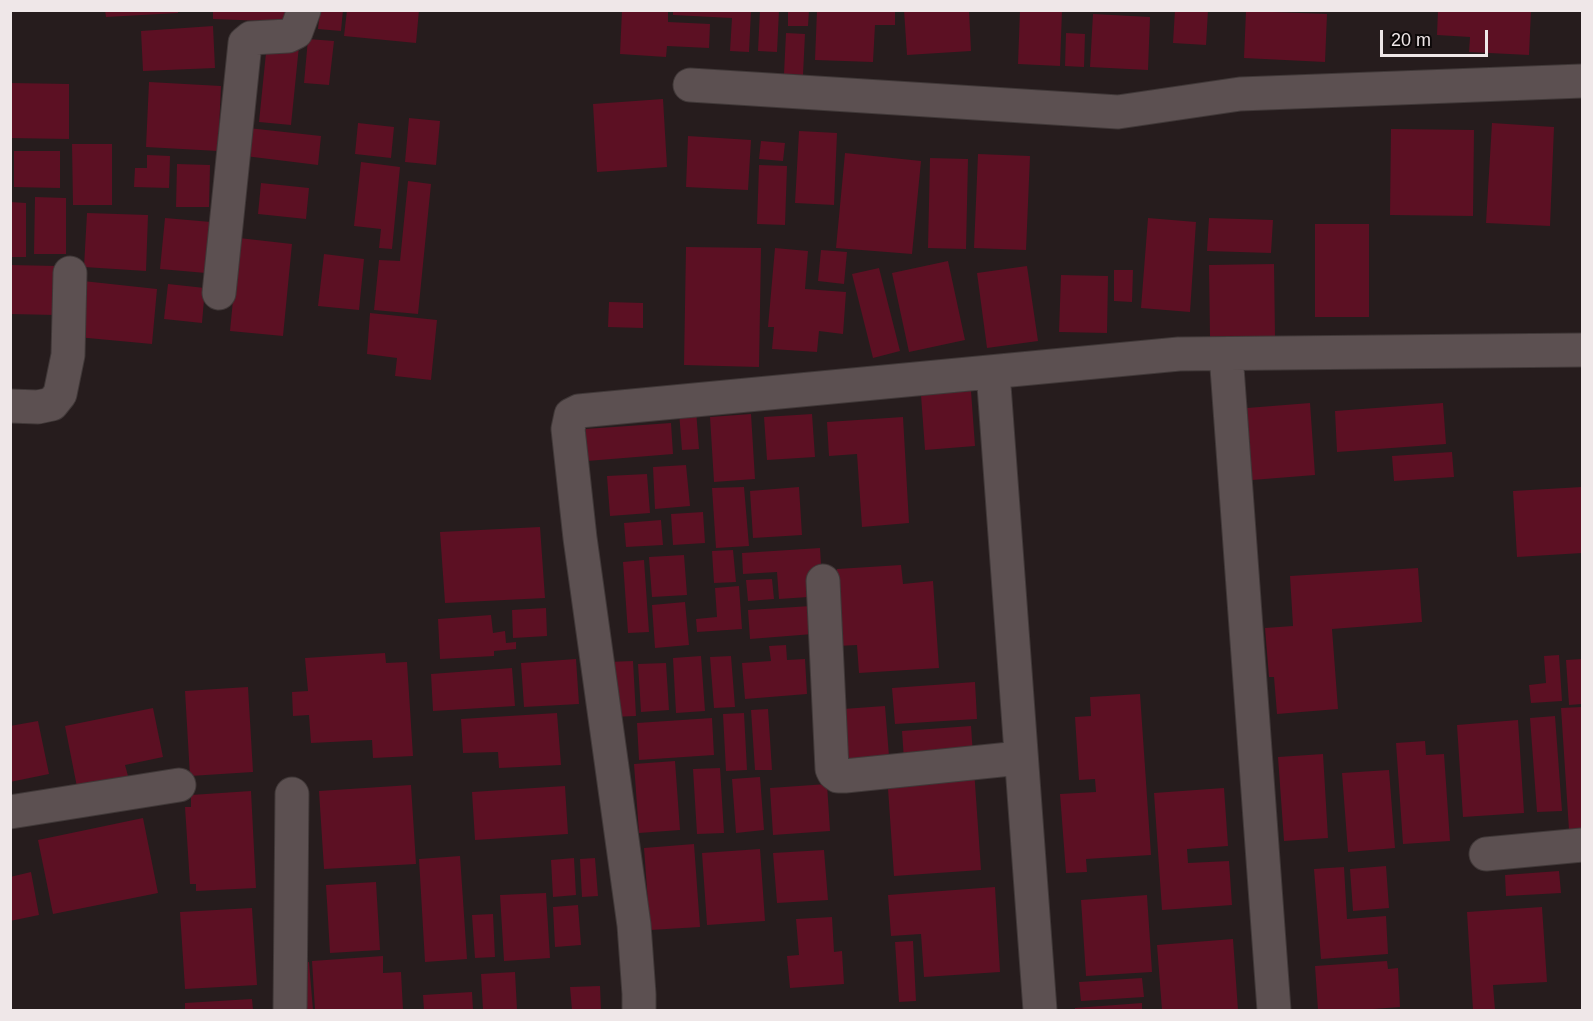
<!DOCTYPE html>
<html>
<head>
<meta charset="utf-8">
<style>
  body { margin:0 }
  #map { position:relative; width:1593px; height:1021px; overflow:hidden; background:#261c1d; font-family:Helvetica,sans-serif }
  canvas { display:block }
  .frame { position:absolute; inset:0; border:12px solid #efe7e8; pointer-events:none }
  .scale { position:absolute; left:1380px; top:30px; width:108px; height:27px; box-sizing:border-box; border:3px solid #efe7e8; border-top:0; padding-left:8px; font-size:18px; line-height:21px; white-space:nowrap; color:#efe7e8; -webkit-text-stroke:4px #0c0808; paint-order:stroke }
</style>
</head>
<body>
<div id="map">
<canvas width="1593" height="1021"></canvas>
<div class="frame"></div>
<div class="scale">20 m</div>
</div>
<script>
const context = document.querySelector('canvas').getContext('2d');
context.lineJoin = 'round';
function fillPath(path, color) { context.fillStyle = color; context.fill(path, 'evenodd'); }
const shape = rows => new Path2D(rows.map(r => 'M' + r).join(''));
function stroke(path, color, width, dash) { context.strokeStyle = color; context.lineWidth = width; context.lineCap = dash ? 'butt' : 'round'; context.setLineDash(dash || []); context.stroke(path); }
const building = shape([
  [105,10,178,10,178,13,106,17],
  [213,10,291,10,291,22,213,19],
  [320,10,343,10,341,31,318,29],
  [347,10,419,10,416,43,344,36],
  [622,10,668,10,668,22,710,24,709,48,667,46,666,57,620,54],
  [673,10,751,10,749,52,730,51,732,18,673,15],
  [760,10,779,10,777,52,758,51],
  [788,10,809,10,808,26,788,26],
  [817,10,895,10,895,25,875,25,873,62,815,60],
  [904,10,969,10,971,51,907,55],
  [1020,10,1062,10,1060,66,1018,64],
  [1175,10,1208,10,1206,45,1173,43],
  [1438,10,1531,10,1529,55,1469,52,1470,37,1437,35],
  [1246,11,1327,14,1325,62,1244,58],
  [1093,14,1150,17,1148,70,1090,67],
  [213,26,215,68,143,71,141,31],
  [786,33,805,34,803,75,784,74],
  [1066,33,1085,34,1084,67,1065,66],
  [308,39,334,41,329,85,304,83],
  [267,43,299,46,291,125,259,122],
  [149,82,221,86,218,151,146,147],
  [10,83,69,84,69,139,10,138],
  [663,99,667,167,597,172,593,104],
  [409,118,440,121,436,165,405,162],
  [358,123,394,127,391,158,355,154],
  [1492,123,1554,127,1550,226,1486,223],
  [248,128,321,136,318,165,245,156],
  [1391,129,1474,130,1473,216,1390,215],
  [799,131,837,133,834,205,795,203],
  [688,136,751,140,748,190,686,187],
  [761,141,785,143,783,161,759,159],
  [72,144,112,144,112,205,73,205],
  [14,151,60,151,60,188,14,187],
  [845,153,921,161,912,254,836,248],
  [978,154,1030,156,1026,250,974,248],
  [147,155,170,156,169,188,134,187,135,168,147,168],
  [930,158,968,159,966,249,928,248],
  [361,162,400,167,392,249,379,248,381,229,354,226],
  [177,164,210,165,209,207,176,207],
  [759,165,787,166,785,225,757,224],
  [408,181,431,184,418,314,374,310,379,260,400,261],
  [261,183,309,188,306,219,258,214],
  [35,197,66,198,66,254,34,254],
  [10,202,26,203,26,257,10,257],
  [87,213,148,215,146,271,84,267],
  [165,218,211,222,206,273,160,269],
  [1148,218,1196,222,1190,312,1141,308],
  [1209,218,1273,220,1271,253,1207,251],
  [1315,224,1369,224,1369,317,1315,317],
  [239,238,292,244,283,336,230,331],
  [686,247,761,248,759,367,684,365],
  [775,248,808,251,805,289,846,292,843,334,819,331,817,352,772,349,774,327,768,327],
  [821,250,847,252,844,284,818,281],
  [324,254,364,259,359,310,318,306],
  [948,261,965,340,909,352,892,273],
  [1274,264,1275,336,1210,337,1209,265],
  [10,265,57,266,56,315,10,314],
  [1027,266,1038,341,987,348,977,273],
  [879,268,900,351,873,358,852,274],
  [1114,270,1133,270,1132,302,1114,301],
  [1061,275,1108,276,1107,333,1059,332],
  [83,281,157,289,152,344,77,337],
  [168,284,205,288,202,323,164,319],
  [609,302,643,303,643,328,608,327],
  [370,313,437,320,431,380,395,376,397,358,367,354],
  [971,391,975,446,925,450,921,395],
  [1310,403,1315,475,1252,480,1247,408],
  [1443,403,1446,444,1337,452,1335,411],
  [696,410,699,449,682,450,679,412],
  [751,414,755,479,714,482,710,417],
  [812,414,815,457,767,460,764,417],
  [903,417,909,523,862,527,857,454,829,456,827,422],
  [671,423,673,454,587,461,585,429],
  [1452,452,1454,477,1394,481,1392,456],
  [686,465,690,506,655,509,653,467],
  [647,474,650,513,610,516,607,476],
  [744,487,749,546,716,548,712,488],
  [799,487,802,535,753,538,750,491],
  [1582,487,1582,553,1517,557,1513,491],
  [703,512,705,543,673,545,671,514],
  [661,520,663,545,626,547,624,523],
  [540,527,545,598,445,603,440,532],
  [820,548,823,596,779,599,777,572,743,574,742,553],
  [733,550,736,582,714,583,712,551],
  [684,555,687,595,652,597,649,557],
  [644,560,649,632,628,633,623,562],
  [901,565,903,584,933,581,939,668,859,673,857,645,837,646,837,569],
  [1418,568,1422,622,1332,629,1338,709,1277,714,1274,677,1269,677,1265,628,1293,626,1290,576],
  [772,579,774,599,748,601,746,580],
  [739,586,742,629,697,632,696,619,717,617,715,588],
  [685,602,689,645,655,648,652,605],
  [811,606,813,634,750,639,748,610],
  [546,608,547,636,513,638,512,610],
  [491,615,493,633,505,631,506,643,516,642,516,649,494,651,494,656,440,659,438,619],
  [786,645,787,660,805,659,807,694,745,699,742,663,771,661,769,646],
  [385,653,386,663,407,662,413,756,373,758,372,740,311,743,309,715,293,716,292,692,308,691,305,658],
  [1559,655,1562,701,1531,703,1529,685,1546,683,1544,656],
  [701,656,705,711,676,713,673,658],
  [731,656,735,707,714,708,710,657],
  [576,659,579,704,524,707,521,663],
  [1582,659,1582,704,1569,705,1566,660],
  [633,661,636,716,611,717,607,662],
  [666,663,669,710,641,712,638,664],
  [512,668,515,706,433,711,431,674],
  [975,682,977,719,895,724,892,688],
  [248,687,253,772,190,776,185,691],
  [1140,694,1151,855,1086,859,1087,872,1066,873,1060,794,1096,792,1095,779,1079,780,1075,717,1091,716,1090,697],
  [885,706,889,756,846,759,843,709],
  [1582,707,1582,829,1569,830,1561,708],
  [153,708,163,757,125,765,128,776,116,779,78,792,65,726],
  [768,709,772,770,755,770,751,710],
  [557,713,561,765,499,768,498,752,463,753,461,719],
  [744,713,747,770,726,771,723,714],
  [1555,716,1562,811,1537,812,1530,718],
  [712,718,714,755,639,760,637,723],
  [1518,720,1524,813,1463,817,1457,725],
  [38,721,49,774,10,782,10,726],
  [971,726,973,755,904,760,902,731],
  [1425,741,1426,755,1444,754,1450,841,1403,844,1396,743],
  [1323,754,1328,838,1284,841,1278,757],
  [675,761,680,830,639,833,634,764],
  [720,768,724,833,697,834,693,769],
  [974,769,981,870,894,876,887,774],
  [1389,770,1395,848,1348,852,1342,773],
  [760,777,764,830,736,833,732,779],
  [827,784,830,831,773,835,770,788],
  [411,785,416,864,324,869,319,791],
  [565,786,568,834,475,840,472,792],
  [1224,788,1228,846,1187,849,1188,863,1229,861,1232,905,1162,910,1154,793],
  [251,791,256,888,196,891,196,884,190,884,185,807,191,807,191,795],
  [143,818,158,893,53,914,38,840],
  [694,844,700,927,650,930,644,848],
  [760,849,765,921,707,925,702,853],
  [824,850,828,900,777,903,773,853],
  [460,856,467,959,425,962,419,859],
  [574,858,576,895,553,897,551,860],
  [595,858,598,896,582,897,580,859],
  [1386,866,1389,908,1353,911,1350,869],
  [1344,867,1347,919,1386,916,1388,954,1321,959,1314,869],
  [1559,871,1561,893,1506,896,1505,875],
  [31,872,39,915,10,921,10,877],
  [376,882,380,950,330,953,326,885],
  [995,887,1000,972,924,977,921,934,891,936,888,895],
  [546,893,550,958,504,961,500,895],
  [1147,895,1152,972,1086,976,1081,900],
  [578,905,581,945,555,947,553,907],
  [1542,907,1547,982,1493,985,1495,1010,1473,1010,1467,912],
  [252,908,257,985,185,989,180,912],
  [493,914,495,957,475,958,472,915],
  [832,917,834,952,842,951,844,984,790,988,787,956,799,955,796,919],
  [1233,939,1238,1010,1162,1010,1157,945],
  [913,941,916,1001,899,1002,895,942],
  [383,956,383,973,401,972,403,1010,315,1010,312,961],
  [1387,961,1388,969,1398,968,1400,1007,1360,1010,1318,1010,1315,966],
  [309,962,313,1010,299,1010,296,963],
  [515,972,517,1010,483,1010,481,974],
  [1142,978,1144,997,1081,1001,1079,982],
  [600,986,601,1010,572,1010,570,987],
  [472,992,473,1010,424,1010,423,995],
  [252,999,253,1010,185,1010,185,1003],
  [1142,1003,1142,1010,1075,1010,1075,1008]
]);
const minor = shape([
  [690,85,1118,112,1240,94,1582,81],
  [219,293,245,43,251,38,288,36,296,32,304,10],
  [1226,354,1274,1010],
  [993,372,1040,1010],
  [10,406,38,407,52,404,60,394,68,355,70,273],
  [823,581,832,769,834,773,838,776,845,776,1020,758],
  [10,812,179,785],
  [1486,854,1582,845],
  [290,1010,292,794],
  [639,1010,639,994,634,925,580,538,568,429,571,415,579,411,1179,354,1582,350]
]);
fillPath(building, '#5c1023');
stroke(minor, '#403838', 35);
stroke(minor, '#5c5051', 33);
</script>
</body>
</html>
